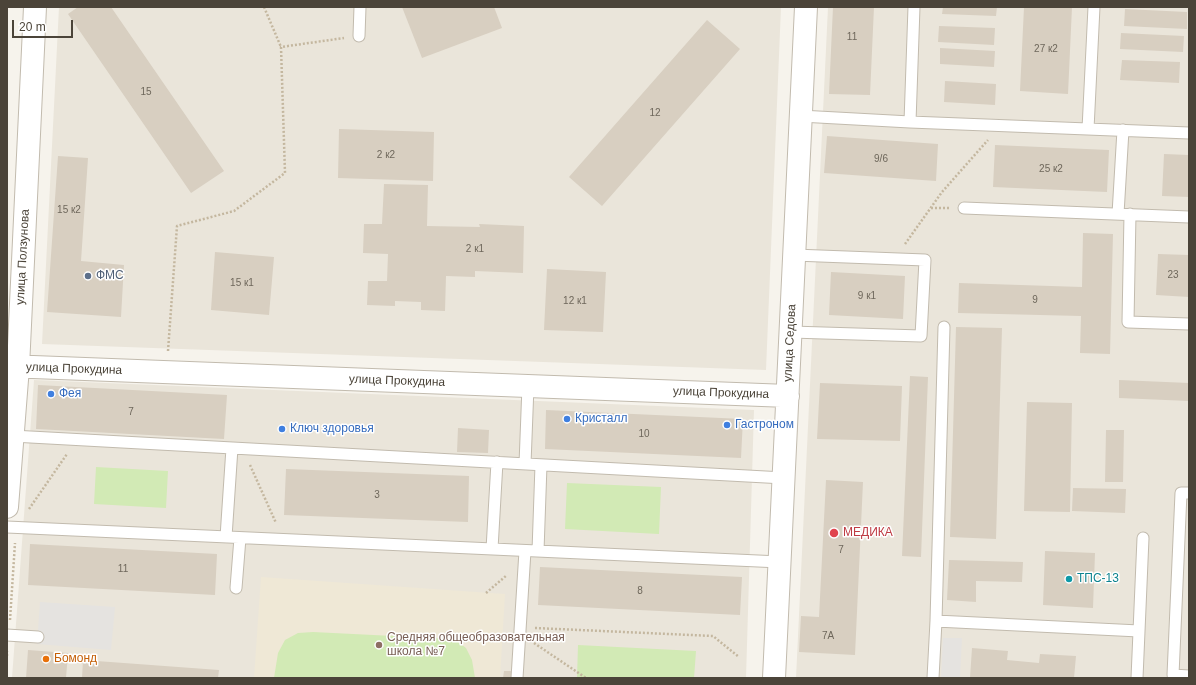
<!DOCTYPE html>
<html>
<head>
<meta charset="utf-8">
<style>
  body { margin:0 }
  #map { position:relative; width:1196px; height:685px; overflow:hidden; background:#f6f3ec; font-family:Arial,sans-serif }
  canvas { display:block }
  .frame { position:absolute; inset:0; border:8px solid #4b4439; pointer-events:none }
  .scale { position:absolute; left:12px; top:20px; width:61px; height:18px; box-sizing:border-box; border:2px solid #4b4439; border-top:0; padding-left:5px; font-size:12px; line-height:14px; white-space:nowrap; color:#4b4439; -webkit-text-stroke:3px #fff; paint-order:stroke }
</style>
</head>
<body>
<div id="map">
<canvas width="1196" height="685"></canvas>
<div class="frame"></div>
<div class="scale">20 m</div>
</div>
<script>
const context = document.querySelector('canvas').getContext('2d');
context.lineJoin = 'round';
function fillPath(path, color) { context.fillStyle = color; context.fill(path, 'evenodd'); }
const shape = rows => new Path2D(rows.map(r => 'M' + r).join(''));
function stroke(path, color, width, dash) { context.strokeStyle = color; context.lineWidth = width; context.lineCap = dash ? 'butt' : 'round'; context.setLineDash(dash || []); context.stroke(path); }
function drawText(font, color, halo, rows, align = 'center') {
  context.font = font + ' Arial,sans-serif'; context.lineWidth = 3; context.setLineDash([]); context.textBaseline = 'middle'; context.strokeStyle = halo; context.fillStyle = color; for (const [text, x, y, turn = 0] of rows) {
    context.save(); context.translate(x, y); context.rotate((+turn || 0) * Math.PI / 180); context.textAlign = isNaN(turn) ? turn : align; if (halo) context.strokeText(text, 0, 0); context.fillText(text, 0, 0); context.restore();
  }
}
const residential = shape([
  [59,7,781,7,766,370,42,344],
  [828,7,1189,7,1189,678,796,678],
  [34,380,754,410,746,678,12,678]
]);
const education = shape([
  [261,577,505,594,500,678,254,678]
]);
const green = shape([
  [96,467,168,471,166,508,94,504],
  [567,483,661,487,659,534,565,529],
  [313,632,454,639,466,648,472,660,475,678,274,678,278,653,285,640,298,633],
  [578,645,696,651,694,678,577,678]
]);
const parking = shape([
  [40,602,115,607,111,650,37,644],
  [943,638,962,638,960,678,941,678]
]);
const building = shape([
  [78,7,111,7,224,171,191,193,68,14],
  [402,7,494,7,502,28,422,58],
  [833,7,874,7,870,95,829,94],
  [943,7,997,7,996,16,942,14],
  [1024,7,1072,7,1068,94,1020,91],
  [1125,9,1187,12,1187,29,1124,26],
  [707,20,740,49,602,206,569,177],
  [939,26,995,28,994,45,938,42],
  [1121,33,1184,36,1183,52,1120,49],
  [940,48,995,51,994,67,940,64],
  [1122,60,1180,62,1179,83,1120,80],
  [945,81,996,84,995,105,944,102],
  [339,129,434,132,433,181,338,178],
  [827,136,938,144,936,181,824,173],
  [995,145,1109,150,1107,192,993,187],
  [1164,154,1189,155,1189,197,1162,196],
  [58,156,88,158,81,261,124,265,121,317,47,312],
  [384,184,428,185,427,226,480,227,479,224,524,226,523,273,475,271,475,277,446,276,445,311,421,310,421,302,395,301,395,306,367,305,368,281,387,281,388,254,363,253,364,224,382,224],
  [1083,233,1113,234,1110,354,1080,353,1081,316,958,313,959,283,1082,287],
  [215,252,274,257,269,315,211,310],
  [1158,254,1189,255,1189,297,1156,295],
  [547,269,606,272,603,332,544,330],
  [831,272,905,276,903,319,829,315],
  [956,327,1002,328,996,539,950,537],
  [910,376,928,377,921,557,902,556],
  [1119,380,1189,383,1189,401,1119,398],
  [820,383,902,386,900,441,817,439],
  [38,385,227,395,224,439,36,429],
  [1027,402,1072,403,1070,512,1024,511],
  [546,410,743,419,741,458,545,449],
  '278 429a4 4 0 1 1 8 0a4 4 0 1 1-8 0Z',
  [458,428,489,430,488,453,457,452],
  [1106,430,1124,430,1123,482,1105,482],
  [286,469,469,476,468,522,284,515],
  [826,480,863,482,855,655,799,652,801,616,819,617],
  [1073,488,1126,489,1125,513,1072,511],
  [30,544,217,554,215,595,28,585],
  [1045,551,1095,553,1093,608,1043,605],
  [949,560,1023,562,1022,582,976,581,976,602,947,600],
  [540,567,742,577,740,615,538,605],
  [972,648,1008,651,1007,660,1039,663,1040,654,1076,656,1074,678,970,678],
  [28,650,68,653,66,678,26,678],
  [83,660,219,670,218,678,82,678],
  [504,671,512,671,512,678,503,678]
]);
const path = shape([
  [264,7,281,47],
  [931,208,950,208],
  [905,244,942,192,988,140],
  [168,351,177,226,234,211,285,173,281,47,344,38],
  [250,465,276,523],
  [29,509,67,454],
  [486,593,507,575],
  [10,620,15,543],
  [535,628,713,636,739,657],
  [534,643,586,678],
  [7,656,7,651]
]);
const service = shape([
  [359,36,360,7],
  [800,116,910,122,1189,133],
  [910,122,914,7],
  [1088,129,1094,7],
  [964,208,1189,217],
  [1118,214,1123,130],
  [1130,214,1128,322,1189,324],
  [791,332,921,336,925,260,794,255],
  [12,436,784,478],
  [525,464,528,386],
  [1189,493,1181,493,1173,675,1189,676],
  [7,527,780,562],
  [226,537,232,448],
  [492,549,497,462],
  [538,551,541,465],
  [236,588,240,538],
  [936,621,944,327],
  [7,635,38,637],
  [517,678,525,551],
  [933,678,936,621,1139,631],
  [1137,678,1143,538]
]);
const minor = shape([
  [7,366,788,396],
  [7,507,18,367,35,7],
  [774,678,806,7]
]);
const markers = [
  [88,276,4,"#5c6f8a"],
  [51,394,4,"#3f7fe0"],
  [567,419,4,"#3f7fe0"],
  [727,425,4,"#3f7fe0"],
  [282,429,4,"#3f7fe0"],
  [834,533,5,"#e0444e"],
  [1069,579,4,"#0f9aa8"],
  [379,645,4,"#8d6e63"],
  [46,659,4,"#e8710a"]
];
const numberNames = [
  ["11",852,37],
  ["27 к2",1046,49],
  ["15",146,92],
  ["12",655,113],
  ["2 к2",386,155],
  ["9/6",881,159],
  ["25 к2",1051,169],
  ["15 к2",69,210],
  ["2 к1",475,249],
  ["23",1173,275],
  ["15 к1",242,283],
  ["9 к1",867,296],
  ["9",1035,300],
  ["12 к1",575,301],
  ["7",131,412],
  ["10",644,434],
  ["3",377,495],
  ["7",841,550],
  ["11",123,569],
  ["8",640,591],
  ["7А",828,636]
];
const streetNames = [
  ["улица Ползунова",23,257,-87],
  ["улица Седова",790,343,-87],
  ["улица Прокудина",74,369,2],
  ["улица Прокудина",397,381,2],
  ["улица Прокудина",721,393,2]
];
const serviceNames = [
  ["ФМС",96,276]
];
const shopNames = [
  ["Фея",59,394],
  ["Кристалл",575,419],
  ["Гастроном",735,425],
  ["Ключ здоровья",290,429]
];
const healthNames = [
  ["МЕДИКА",843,533]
];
const cultureNames = [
  ["ТПС-13",1077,579]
];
const educationNames = [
  ["Средняя общеобразовательная",387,638],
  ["школа №7",387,652]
];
const foodNames = [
  ["Бомонд",54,659]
];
fillPath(residential, '#eae5da');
fillPath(education, '#efe8d6');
fillPath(green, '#d2eab5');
fillPath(parking, '#e5e3e0');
fillPath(building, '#d8cfc1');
stroke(service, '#c2bbae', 13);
stroke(minor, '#c2bbae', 24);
stroke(path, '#c4b79f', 2.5, [2, 2]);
stroke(service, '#fff', 11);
stroke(minor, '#fff', 22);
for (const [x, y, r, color] of markers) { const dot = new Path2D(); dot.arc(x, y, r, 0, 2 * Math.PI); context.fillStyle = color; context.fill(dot); stroke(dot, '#fff', 1.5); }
drawText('10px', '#6e675b', null, numberNames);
drawText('12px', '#4b4439', '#fff', streetNames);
drawText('12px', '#4e5e75', '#fff', serviceNames, 'left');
drawText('12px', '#366cbe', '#fff', shopNames, 'left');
drawText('12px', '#be3a42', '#fff', healthNames, 'left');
drawText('12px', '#0d838f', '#fff', cultureNames, 'left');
drawText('12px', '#785e54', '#fff', educationNames, 'left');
drawText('12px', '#c56008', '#fff', foodNames, 'left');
</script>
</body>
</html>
